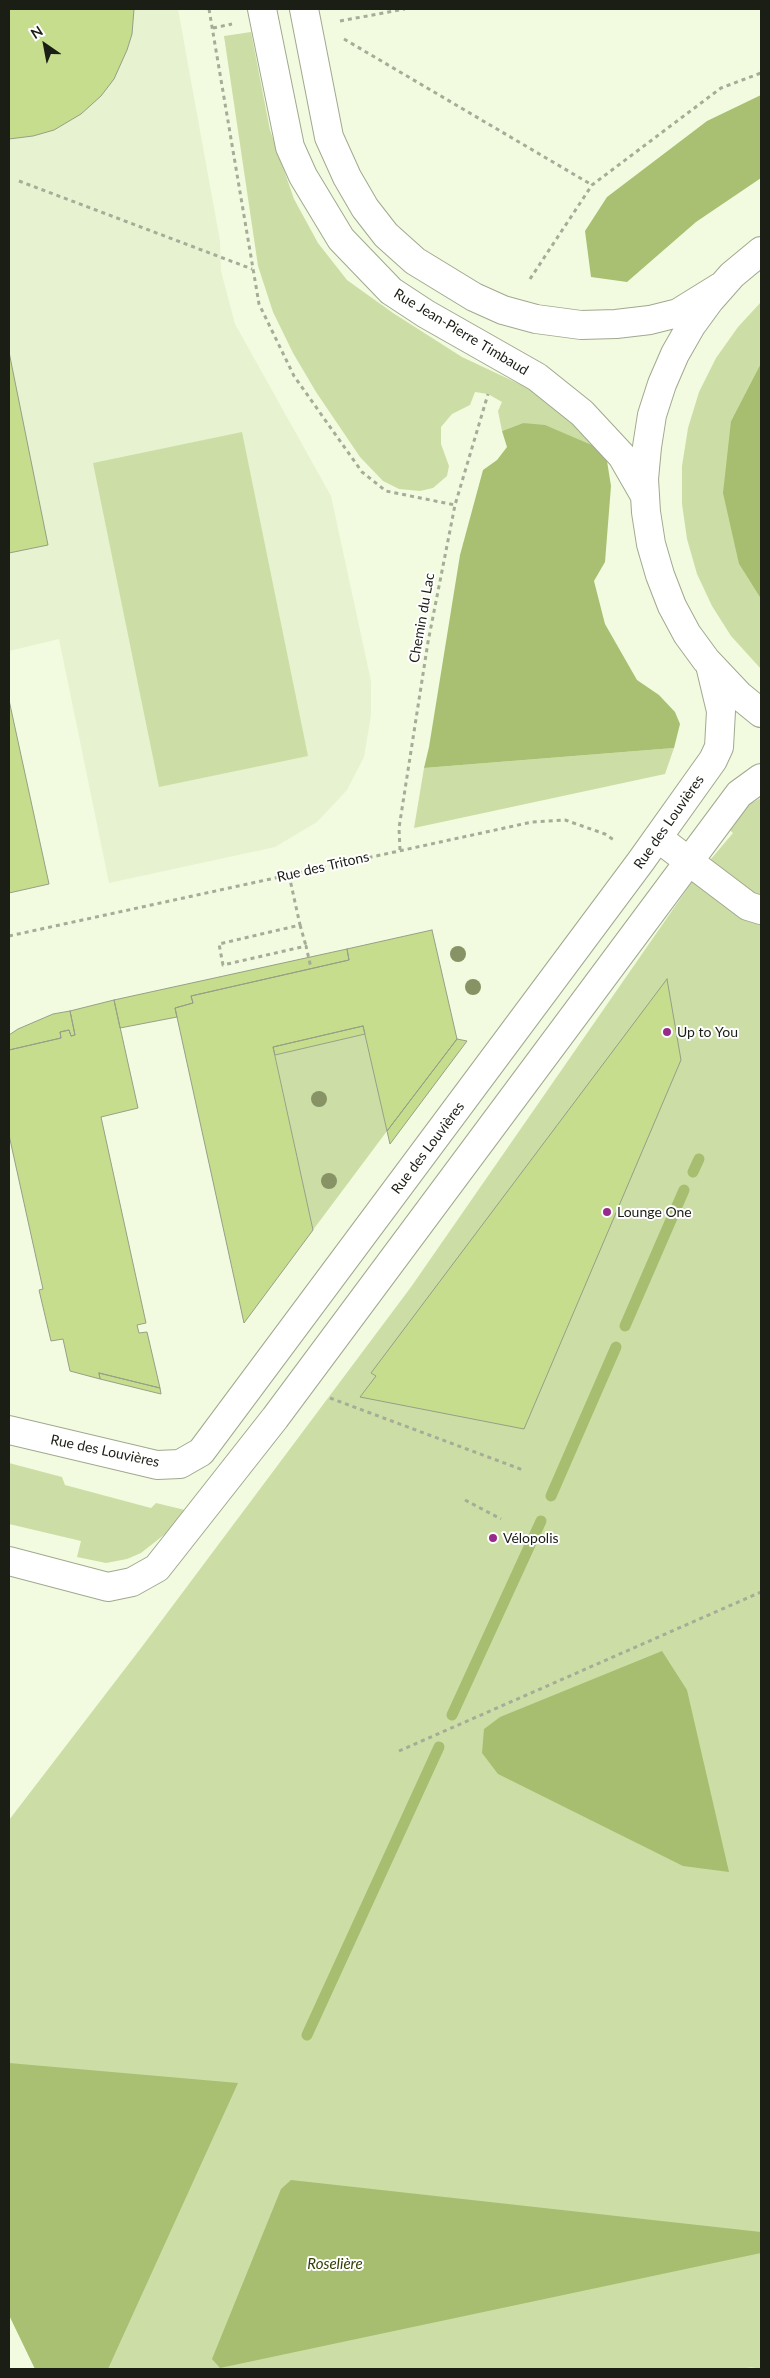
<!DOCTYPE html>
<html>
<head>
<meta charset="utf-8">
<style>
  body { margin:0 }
  #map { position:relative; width:770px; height:2378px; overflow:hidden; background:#f2fbe0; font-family:Lato,sans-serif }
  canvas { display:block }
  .frame { position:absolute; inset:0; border:10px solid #1b1e15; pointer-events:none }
  .north { position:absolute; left:20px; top:20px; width:50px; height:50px; -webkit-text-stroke:4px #fff; paint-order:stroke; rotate:327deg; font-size:14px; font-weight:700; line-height:20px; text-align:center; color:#1b1e15 }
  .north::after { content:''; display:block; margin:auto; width:18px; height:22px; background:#1b1e15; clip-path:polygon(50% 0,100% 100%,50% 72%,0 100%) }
</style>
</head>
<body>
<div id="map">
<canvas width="770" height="2378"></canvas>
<div class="frame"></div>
<div class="north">N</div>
</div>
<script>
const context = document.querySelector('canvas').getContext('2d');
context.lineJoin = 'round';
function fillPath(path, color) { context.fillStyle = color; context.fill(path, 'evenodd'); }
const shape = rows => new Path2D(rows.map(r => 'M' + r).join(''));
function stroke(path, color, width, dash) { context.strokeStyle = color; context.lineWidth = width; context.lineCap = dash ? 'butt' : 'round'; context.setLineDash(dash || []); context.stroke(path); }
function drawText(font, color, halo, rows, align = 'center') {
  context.font = font + ' Lato,sans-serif'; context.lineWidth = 4; context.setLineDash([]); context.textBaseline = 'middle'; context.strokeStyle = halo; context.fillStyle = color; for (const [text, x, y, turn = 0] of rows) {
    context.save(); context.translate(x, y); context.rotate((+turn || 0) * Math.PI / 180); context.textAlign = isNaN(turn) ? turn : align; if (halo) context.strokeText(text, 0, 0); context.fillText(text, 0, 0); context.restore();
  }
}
const built = shape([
  [9,9,178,9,220,241,221,271,235,324,331,496,371,681,371,715,364,757,347,790,317,822,275,847,109,883,59,639,9,651]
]);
const green = shape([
  [251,32,270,130,294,199,318,243,347,280,393,313,462,357,547,397,601,449,523,423,502,431,498,411,502,402,488,394,475,392,470,405,452,414,441,427,441,444,449,466,447,476,433,488,420,491,399,489,383,481,360,457,316,392,293,353,273,312,258,266,224,36],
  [761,302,761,363,731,421,739,564,761,599,761,669,731,636,712,606,697,574,687,539,682,504,682,466,688,428,699,392,716,358,738,327],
  [242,432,308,756,159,787,93,463],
  [674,748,665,774,414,828,424,768],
  [761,798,761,2369,746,2369,755,2367,738,2369,35,2369,9,2315,9,1820,144,1644,411,1287,694,879,733,833,726,827,750,804],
  [365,1034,387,1131,313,1230,275,1055],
  [9,1463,62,1477,65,1485,151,1508,156,1503,185,1510,174,1527,141,1553,127,1559,106,1563,77,1557,81,1541,9,1524]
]);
const forest = shape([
  [761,95,761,178,696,222,627,282,591,277,585,231,607,197,707,121],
  [523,423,545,425,601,449,607,461,611,486,605,562,594,581,605,624,637,680,659,695,675,712,680,724,674,748,424,768,429,747,460,555,483,470,497,460,507,447,502,431],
  [9,2063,238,2083,108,2369,35,2369,9,2315]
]);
const water = shape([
  [761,363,761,599,739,564,723,493,731,421],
  [662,1651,687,1690,729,1872,683,1866,498,1774,482,1753,484,1729,500,1717],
  [291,2180,761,2232,761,2253,220,2368,212,2359,281,2189]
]);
const stream = shape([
  [693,1172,699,1159],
  [625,1326,684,1190],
  [551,1496,616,1347],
  [452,1715,541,1521],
  [307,2035,439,1747]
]);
const building = shape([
  [9,9,134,9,132,34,127,50,114,79,101,96,81,114,54,130,33,136,9,139,9,9],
  [9,352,48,545,9,553,9,352],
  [9,700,49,884,9,893,9,700],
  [432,930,457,1039,387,1131,363,1026,273,1047,313,1230,244,1323,175,1008,193,1003,191,996,349,960,347,949,432,930],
  [347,949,349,960,191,996,193,1003,175,1008,177,1017,120,1028,114,1000,347,949],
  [667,979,681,1060,524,1429,360,1397,376,1376,371,1373,667,979],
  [114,1000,138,1108,101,1117,146,1323,137,1325,139,1333,147,1332,160,1388,99,1373,100,1379,70,1371,63,1339,51,1341,39,1290,43,1289,9,1135,9,1050,61,1038,60,1032,69,1030,71,1036,75,1035,70,1011,114,1000],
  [70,1011,75,1035,71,1036,69,1030,60,1032,61,1038,9,1050,9,1035,18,1029,53,1014,70,1011],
  [363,1026,365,1034,275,1055,273,1047,363,1026],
  [457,1039,467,1041,390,1144,387,1131,457,1039],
  [99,1373,160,1388,161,1394,100,1379,99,1373]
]);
const path = shape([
  [209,9,259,304,294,376,362,472,386,491,455,505],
  [340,21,405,9],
  [213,28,232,24],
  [344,39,592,185],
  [19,181,252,269],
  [530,279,592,185,721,88,761,73],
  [400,850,399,828,428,642,455,505,488,394],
  [289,875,300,925,219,944,223,965,306,946,311,968],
  [300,925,306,946],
  [9,936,532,822,565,820,605,834,614,840],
  [330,1398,523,1470],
  [465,1500,501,1519],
  [399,1751,761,1592]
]);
const pedestrian = shape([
  [658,838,748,906,761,910]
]);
const minor = shape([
  [9,1430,157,1465,180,1464,201,1452,641,861,713,760,719,747,721,711,710,665],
  [9,1561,108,1587,132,1582,157,1568,275,1418,739,794,761,778]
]);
const secondary = shape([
  [262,9,290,147,303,176,341,239,391,291,426,314,537,377,582,413,622,456,645,496],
  [304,9,329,137,347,177,365,208,386,235,415,261,474,297,503,310,536,319,581,325,616,324,650,320,678,313,720,287],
  [761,251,732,275,710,300,691,326,675,354,662,384,652,415,647,447,644,479,646,512,651,544,660,575,672,606,687,634,706,660,740,696,761,713]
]);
const trees = [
  [458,954],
  [473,987],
  [319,1099],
  [329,1181]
];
const markers = [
  [667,1032,5,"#962b8c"],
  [607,1212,5,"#962b8c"],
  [493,1538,5,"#962b8c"]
];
const streetNames = [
  ["Rue Jean-Pierre Timbaud",461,332,31],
  ["Chemin du Lac",422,618,-80],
  ["Rue des Louvières",669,822,-55],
  ["Rue des Tritons",323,867,-13],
  ["Rue des Louvières",428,1148,-53],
  ["Rue des Louvières",105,1451,12]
];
const poiNames = [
  ["Up to You",677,1032],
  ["Lounge One",617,1212],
  ["Vélopolis",503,1538]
];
const waterNames = [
  ["Roselière",335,2264]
];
fillPath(built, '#e7f2d0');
fillPath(green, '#ccdea5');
fillPath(forest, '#a9c072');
fillPath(water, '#a7be70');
stroke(stream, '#a7be70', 11);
fillPath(building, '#c6dd8e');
stroke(building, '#979f86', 1);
stroke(pedestrian, '#a0a98f', 30);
stroke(minor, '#a0a98f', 30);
stroke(secondary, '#a0a98f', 30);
stroke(path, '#a5ac97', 3, [4, 4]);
stroke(pedestrian, '#fff', 28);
stroke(minor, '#fff', 28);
stroke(secondary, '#fff', 28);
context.fillStyle = '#879265';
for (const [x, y] of trees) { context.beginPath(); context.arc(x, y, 8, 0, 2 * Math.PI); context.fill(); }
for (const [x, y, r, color] of markers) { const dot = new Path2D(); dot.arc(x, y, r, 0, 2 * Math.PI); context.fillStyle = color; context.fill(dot); stroke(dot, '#fff', 2); }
drawText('14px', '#1b1e15', '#fff', streetNames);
drawText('14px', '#1b1e15', '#fff', poiNames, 'left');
drawText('italic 15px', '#344104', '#fff', waterNames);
</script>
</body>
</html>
